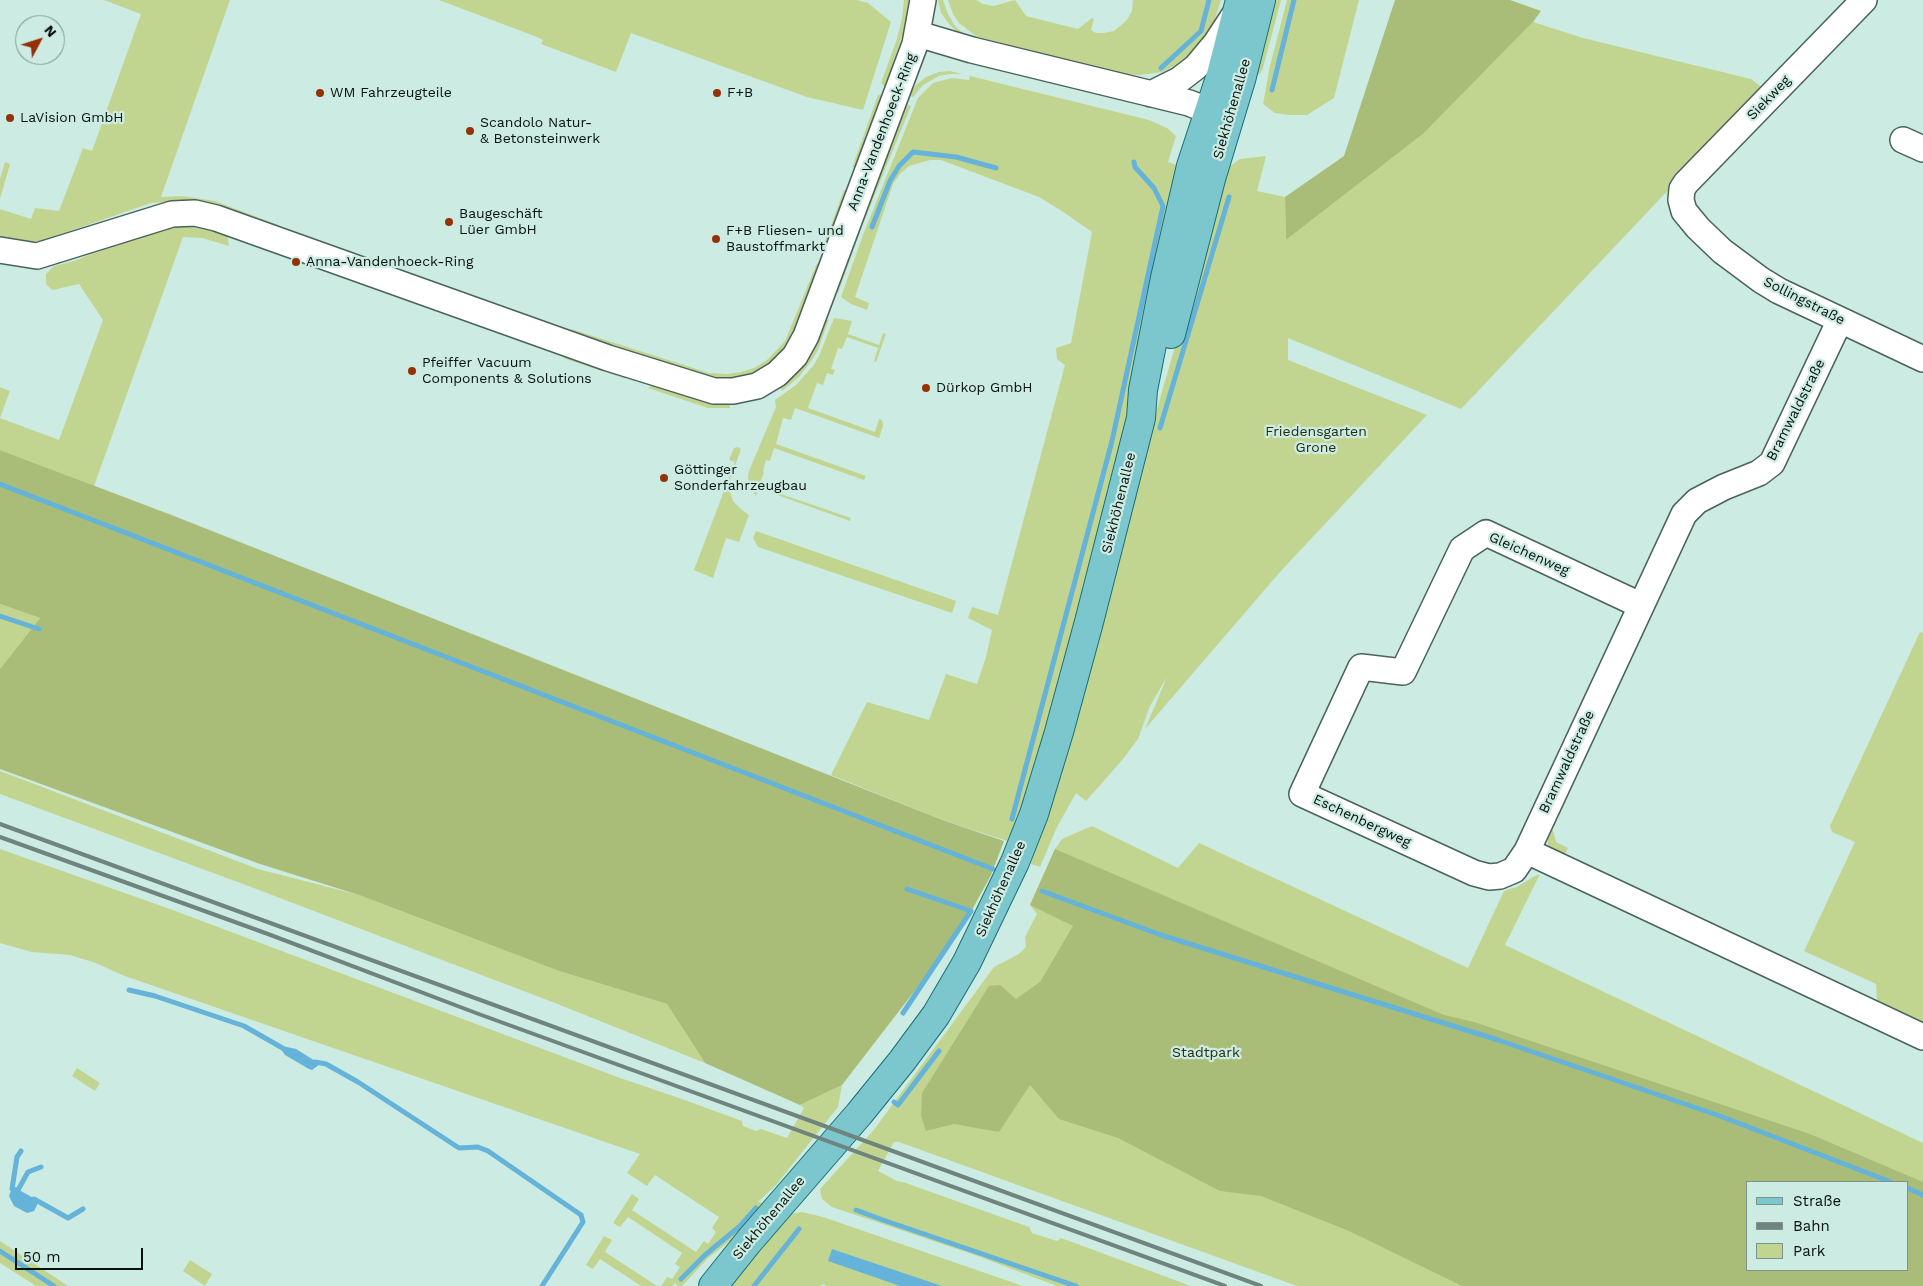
<!DOCTYPE html>
<html>
<head>
<meta charset="utf-8">
<style>
  body { margin:0 }
  #map { position:relative; width:1923px; height:1286px; overflow:hidden; background:#ccebe2; font-family:"Work Sans",sans-serif }
  canvas { display:block }
  .legend { position:absolute; left:1746px; top:1181px; width:162px; height:90px; box-sizing:border-box; background:#ccebe2; border:1px solid #7d948d; margin:0; padding:6px 9px; list-style:none; font-size:15px; color:#07110e }
  .legend li { display:flex; align-items:center; gap:10px; height:25px }
  .legend b { width:25px; border:1px solid #7d948d }
  .north { position:absolute; left:15px; top:15px; width:50px; height:50px; box-sizing:border-box; background:#ccebe2; border:1px solid #7d948d; border-radius:50%; rotate:50deg; font-size:14px; font-weight:700; line-height:20px; text-align:center; color:#07110e }
  .north::after { content:''; display:block; margin:auto; width:18px; height:22px; background:#963107; clip-path:polygon(50% 0,100% 100%,50% 72%,0 100%) }
  .scale { position:absolute; left:15px; top:1248px; width:128px; height:22px; box-sizing:border-box; border:2px solid #07110e; border-top:0; padding-left:6px; font-size:15px; line-height:18px; white-space:nowrap; color:#07110e; -webkit-text-stroke:4px #ccebe2; paint-order:stroke }
</style>
</head>
<body>
<div id="map">
<canvas width="1923" height="1286"></canvas>
<ul class="legend">
<li><b style="height:6px;background:#7bc7cd"></b>Straße</li>
<li><b style="height:6px;background:#6f847e"></b>Bahn</li>
<li><b style="height:14px;background:#c2d590"></b>Park</li>
</ul>
<div class="north">N</div>
<div class="scale">50 m</div>
</div>
<script>
const context = document.querySelector('canvas').getContext('2d');
context.lineJoin = 'round';
function fillPath(path, color) { context.fillStyle = color; context.fill(path, 'evenodd'); }
const shape = rows => new Path2D(rows.map(r => 'M' + r).join(''));
function stroke(path, color, width, dash) { context.strokeStyle = color; context.lineWidth = width; context.lineCap = dash ? 'butt' : 'round'; context.setLineDash(dash || []); context.stroke(path); }
function drawText(font, color, halo, rows, align = 'center') {
  context.font = font + ' "Work Sans",sans-serif'; context.lineWidth = 4.5; context.setLineDash([]); context.textBaseline = 'middle'; context.strokeStyle = halo; context.fillStyle = color; for (const [text, x, y, turn = 0] of rows) {
    context.save(); context.translate(x, y); context.rotate((+turn || 0) * Math.PI / 180); context.textAlign = isNaN(turn) ? turn : align; if (halo) context.strokeText(text, 0, 0); context.fillText(text, 0, 0); context.restore();
  }
}
const green = shape([
  [104,0,230,0,161,197,182,196,215,201,278,225,270,228,178,201,151,203,41,241,13,243,0,239,0,209,31,219,35,208,59,211,83,148,92,151,141,14],
  [439,0,857,0,868,3,891,22,863,110,807,97,631,33,616,72,541,44,543,40,537,37],
  [904,0,910,0,907,21,885,87,881,83,897,39,902,19],
  [938,0,943,0,948,14,955,26,970,39,957,32,949,24,941,13],
  [948,0,976,0,983,4,994,6,1015,0,1026,16,1078,29,1092,18,1094,19,1091,30,1096,33,1104,33,1114,31,1127,20,1132,11,1133,0,1221,0,1207,44,1179,64,1162,72,1140,75,1122,74,977,37,959,23,953,14],
  [1270,0,1281,0,1263,68,1260,74,1253,76],
  [1287,0,1359,0,1334,98,1307,115,1289,115,1275,113,1263,104,1270,66],
  [1533,22,1583,38,1751,79,1764,89,1461,409,1288,338,1288,360,1427,415,1280,572,1145,729,1167,677,1150,706,1138,739,1124,758,1086,801,1076,793,1057,827,1040,867,1031,864,1147,444,1226,169,1240,159,1266,156,1257,191,1285,197,1286,240,1423,134],
  [950,71,962,74,950,74,939,76,923,85,913,97,908,95,916,85,926,77,939,72],
  [970,76,1149,120,1167,128,1176,136,1168,162,1184,168,1118,475,1014,843,945,821,831,775,867,702,929,720,946,674,977,684,986,657,992,630,968,618,972,607,998,615,1065,365,1057,359,1056,348,1071,343,1092,232,1062,211,1039,197,941,160,930,160,909,166,900,174,893,184,855,297,869,303,867,310,851,304,841,297,863,235,918,98,933,83,952,78,969,80],
  [884,94,861,163,852,168,878,95],
  [904,104,911,106,862,226,838,293,833,288],
  [5,162,10,164,0,199,0,179],
  [844,190,850,192,829,248,823,247],
  [172,226,208,228,227,234,229,246,202,238,183,237,94,486,0,450,0,387,10,391,0,418,59,440,103,320,79,284,52,290,46,284,46,274,54,266,74,261,118,243],
  [817,263,821,268,797,330,781,354,761,371,736,380,710,379,578,339,571,329,709,373,727,374,741,372,754,368,767,360,785,341],
  [834,318,852,321,848,334,879,345,883,333,886,334,876,362,874,361,878,348,847,337,842,349,838,348,831,369,835,370,833,375,827,373,823,385,817,383,808,408,875,432,879,419,882,420,883,426,879,438,795,408,791,420,783,418,776,444,866,476,864,480,774,448,770,461,766,460,763,471,764,472,756,496,751,489,748,478,749,471,776,407,775,400,796,385,813,366,819,356],
  [829,319,818,350,812,360,799,377,782,391,780,385,822,321],
  [572,354,623,373,626,379,563,358],
  [655,384,729,402,730,408,708,408,648,388],
  [738,447,741,449,730,480,729,488,733,501,742,510,749,515,739,542,726,538,713,578,694,570,735,462,729,460,734,448],
  [772,491,851,518,850,521,772,493],
  [756,531,956,601,952,613,758,547,753,538],
  [0,604,40,618,0,669],
  [1920,632,1923,633,1923,1023,1877,1001,1876,984,1804,951,1855,842,1832,832,1830,826],
  [0,771,258,869,359,895,559,971,667,1004,705,1063,555,1003,251,887,0,794],
  [1548,825,1552,827,1556,842,1568,848,1562,860,1551,850,1548,844],
  [1092,826,1178,868,1199,843,1468,968,1504,891,1517,887,1533,877,1540,874,1505,945,1923,1143,1923,1286,1297,1286,899,1142,894,1142,878,1171,897,1181,903,1182,1029,1227,1032,1233,1057,1241,1061,1238,1191,1286,1057,1286,975,1255,832,1207,822,1199,820,1189,873,1131,994,967,1019,954,1026,947,1025,937,1037,914,1030,905,1055,849,1062,839],
  [1747,1182,1907,1182,1907,1270,1747,1270],
  [0,849,170,909,620,1078,682,1099,742,1121,743,1126,756,1131,761,1129,787,1138,804,1108,800,1105,842,1085,838,1107,776,1185,758,1202,767,1204,734,1238,708,1258,682,1286,678,1286,675,1283,672,1286,661,1286,667,1277,672,1279,680,1267,675,1264,682,1253,628,1217,620,1227,613,1223,632,1194,639,1199,632,1210,696,1252,704,1241,708,1244,716,1232,712,1228,719,1217,655,1175,647,1186,627,1173,640,1154,122,975,96,963,70,955,32,952,0,943],
  [77,1068,100,1083,95,1091,72,1076],
  [802,1212,823,1217,1023,1286,826,1286,824,1284,820,1286,731,1286,784,1215],
  [604,1236,612,1240,605,1252,657,1286,641,1286,600,1259,593,1269,586,1265],
  [0,1241,68,1286,36,1286,0,1263],
  [190,1260,212,1274,205,1286,183,1271]
]);
const forest = shape([
  [1395,0,1510,0,1541,11,1533,22,1423,134,1286,240,1285,197,1344,156],
  [0,450,174,516,945,821,1004,841,991,875,960,932,842,1085,800,1105,705,1063,667,1004,559,971,359,895,260,864,0,769,0,669,40,618,0,604],
  [1055,849,1444,1015,1474,1022,1810,1134,1923,1182,1923,1286,1462,1286,1349,1231,1261,1196,1220,1191,1118,1138,1059,1119,1030,1085,999,1132,954,1124,926,1131,921,1116,922,1093,989,986,1000,985,1016,999,1040,982,1073,926,1030,905],
  [1747,1182,1907,1182,1907,1270,1747,1270]
]);
const water = shape([
  [282,1046,296,1049,320,1064,312,1070,309,1069,285,1055,280,1048],
  [12,1188,19,1190,39,1201,34,1211,27,1213,14,1206,9,1196],
  [832,1249,942,1286,900,1286,828,1261]
]);
const stream = shape([
  [1161,68,1201,31,1209,0],
  [1272,90,1294,0],
  [872,227,890,181,899,166,913,152,956,157,996,168],
  [1160,428,1229,197],
  [0,484,993,869],
  [0,616,39,629],
  [1012,819,1112,441,1163,206,1154,188,1135,167,1134,162],
  [1042,891,1161,935,1498,1040,1720,1116,1891,1182],
  [129,990,155,996,244,1026,286,1050],
  [903,1013,971,911,907,889],
  [315,1062,326,1064,358,1082,459,1148,478,1147,488,1151,581,1215,583,1222,542,1286],
  [894,1102,898,1105,939,1051],
  [1907,1188,1923,1195],
  [17,1190,12,1189,17,1157,21,1151],
  [18,1190,28,1172,41,1167],
  [34,1199,68,1218,83,1209],
  [856,1210,883,1220,1076,1286],
  [0,1251,54,1286],
  [681,1279,705,1255,740,1226,756,1208],
  [754,1286,799,1229]
]);
const minor = shape([
  [1864,0,1686,183,1682,189,1681,200,1684,211,1698,228,1722,251,1761,280,1779,291,1923,359],
  [918,34,972,50,1189,103,1227,118],
  [1151,94,1179,80,1196,67,1216,43,1233,17],
  [1903,140,1923,149],
  [0,250,37,256,172,214,195,213,216,218,608,358,714,391,733,391,757,386,777,374,795,356,806,336,915,44,923,0],
  [1640,605,1486,533,1462,549,1403,672,1361,667,1302,794,1474,873,1489,877,1500,876,1514,870,1527,851,1684,514,1697,501,1724,487,1759,473,1772,463,1840,320],
  [1527,851,1923,1037]
]);
const major = shape([
  [1171,334,1211,179,1241,80,1261,0],
  [713,1286,749,1241,859,1114,902,1061,936,1015,967,962,1015,862,1034,814,1059,732,1089,622,1141,418,1143,390,1165,278,1191,166,1221,75,1240,0]
]);
const rail = shape([
  [0,824,1261,1286],
  [0,837,268,934,476,1013,1225,1286]
]);
const markers = [
  [320,93,5,"#963107"],
  [717,93,5,"#963107"],
  [10,118,5,"#963107"],
  [470,131,5,"#963107"],
  [449,222,5,"#963107"],
  [716,239,5,"#963107"],
  [296,262,5,"#963107"],
  [412,371,5,"#963107"],
  [926,388,5,"#963107"],
  [664,478,5,"#963107"]
];
const poiNames = [
  ["WM Fahrzeugteile",330,93],
  ["F+B",727,93],
  ["LaVision GmbH",20,118],
  ["Scandolo Natur-",480,123],
  ["& Betonsteinwerk",480,139],
  ["Baugeschäft",459,214],
  ["Lüer GmbH",459,230],
  ["F+B Fliesen- und",726,231],
  ["Baustoffmarkt",726,247],
  ["Anna-Vandenhoeck-Ring",306,262],
  ["Pfeiffer Vacuum",422,363],
  ["Components & Solutions",422,379],
  ["Dürkop GmbH",936,388],
  ["Göttinger",674,470],
  ["Sonderfahrzeugbau",674,486]
];
const streetNames = [
  ["Siekweg",1769,98,-46],
  ["Siekhöhenallee",1232,109,-74],
  ["Anna-Vandenhoeck-Ring",882,132,-69],
  ["Sollingstraße",1804,301,27],
  ["Bramwaldstraße",1796,410,-63],
  ["Siekhöhenallee",1119,503,-76],
  ["Gleichenweg",1529,554,24],
  ["Bramwaldstraße",1567,762,-65],
  ["Eschenbergweg",1362,821,25],
  ["Siekhöhenallee",1001,889,-66],
  ["Siekhöhenallee",769,1218,-50]
];
const parkNames = [
  ["Friedensgarten",1316,432],
  ["Grone",1316,448],
  ["Stadtpark",1206,1053]
];
fillPath(green, '#c2d590');
fillPath(forest, '#aabd78');
fillPath(water, '#65b3d8');
stroke(stream, '#65b3d8', 5);
stroke(minor, '#49635c', 28);
stroke(major, '#196f74', 30);
stroke(minor, '#fff', 25);
stroke(major, '#7bc7cd', 28);
stroke(rail, '#6f847e', 4);
for (const [x, y, r, color] of markers) { const dot = new Path2D(); dot.arc(x, y, r, 0, 2 * Math.PI); context.fillStyle = color; context.fill(dot); stroke(dot, '#ccebe2', 2); }
drawText('14px', '#07110e', '#ccebe2', poiNames, 'left');
drawText('14px', '#07110e', '#ccebe2', streetNames);
drawText('14px', '#262d0f', '#ccebe2', parkNames);
</script>
</body>
</html>
